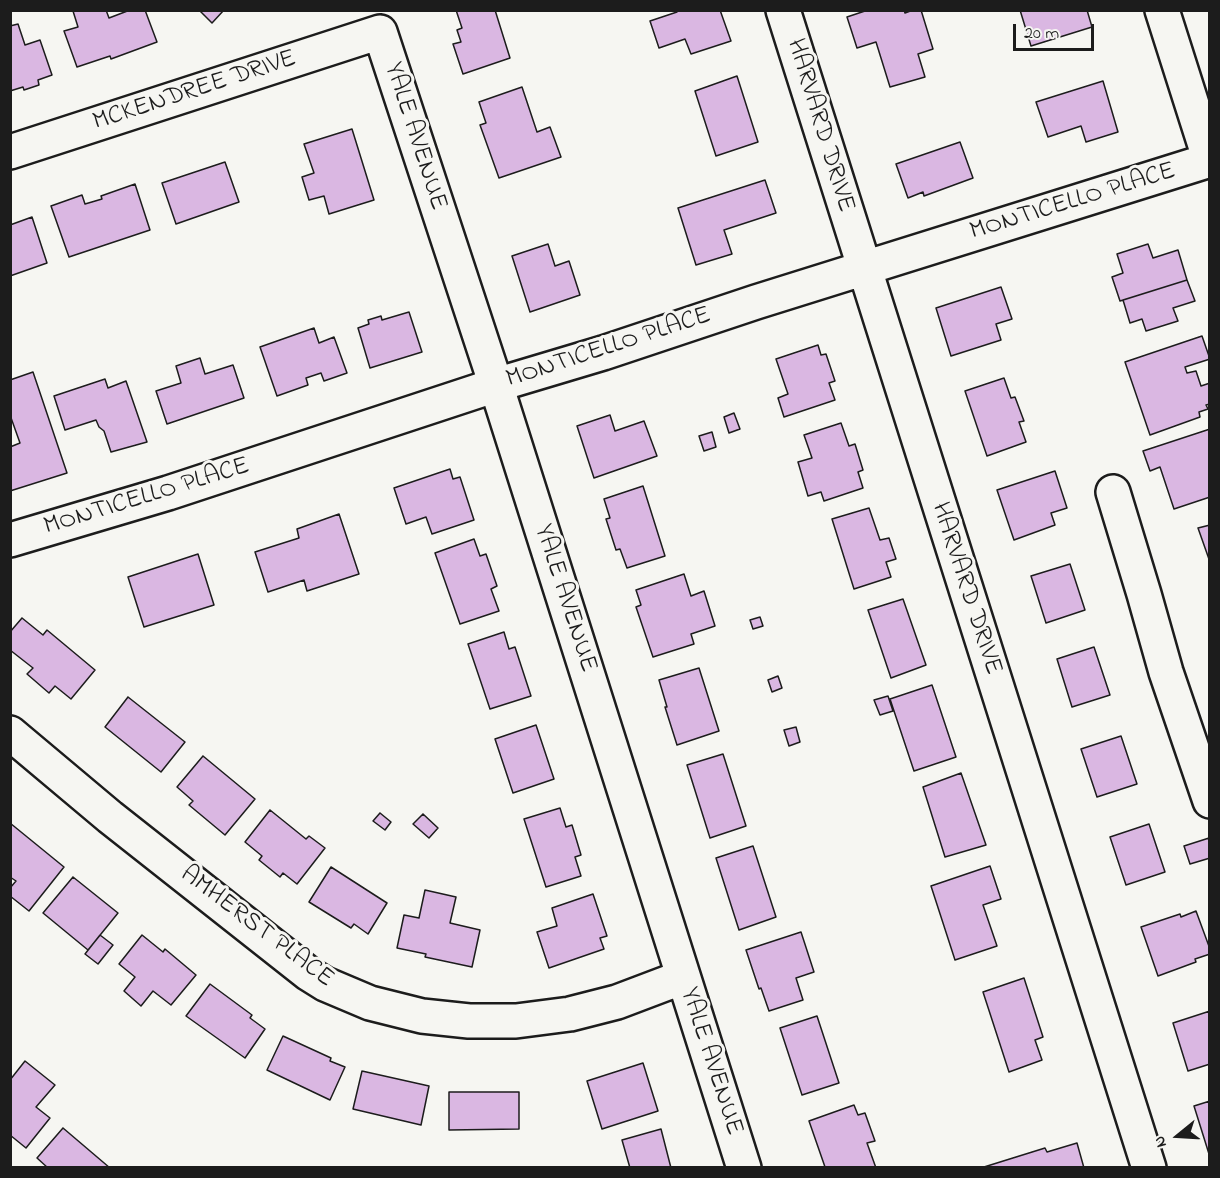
<!DOCTYPE html>
<html>
<head>
<meta charset="utf-8">
<style>
  body { margin:0 }
  #map { position:relative; width:1220px; height:1178px; overflow:hidden; background:#f6f6f2; font-family:"Indie Flower",sans-serif }
  canvas { display:block }
  .frame { position:absolute; inset:0; border:12px solid #1c1c1c; pointer-events:none }
  .north { position:absolute; left:1148px; top:1106px; width:60px; height:60px; -webkit-text-stroke:4px #f6f6f2; paint-order:stroke; rotate:252deg; font-size:16px; font-weight:700; line-height:24px; text-align:center; color:#1c1c1c }
  .north::after { content:''; display:block; margin:auto; width:21px; height:27px; background:#1c1c1c; clip-path:polygon(50% 0,100% 100%,50% 72%,0 100%) }
  .scale { position:absolute; left:1013px; top:24px; width:81px; height:27px; box-sizing:border-box; border:3px solid #1c1c1c; border-top:0; padding-left:8px; font-size:18px; line-height:21px; white-space:nowrap; color:#1c1c1c; -webkit-text-stroke:4px #f6f6f2; paint-order:stroke }
</style>
</head>
<body>
<div id="map">
<canvas width="1220" height="1178"></canvas>
<div class="frame"></div>
<div class="north">N</div>
<div class="scale">20 m</div>
</div>
<script>
const context = document.querySelector('canvas').getContext('2d');
context.lineJoin = 'round';
function fillPath(path, color) { context.fillStyle = color; context.fill(path, 'evenodd'); }
const shape = rows => new Path2D(rows.map(r => 'M' + r).join(''));
function stroke(path, color, width, dash) { context.strokeStyle = color; context.lineWidth = width; context.lineCap = dash ? 'butt' : 'round'; context.setLineDash(dash || []); context.stroke(path); }
function drawText(font, color, halo, rows, align = 'center') {
  context.font = font + ' "Indie Flower",sans-serif'; context.lineWidth = 6; context.setLineDash([]); context.textBaseline = 'middle'; context.strokeStyle = halo; context.fillStyle = color; for (const [text, x, y, turn = 0] of rows) {
    context.save(); context.translate(x, y); context.rotate((+turn || 0) * Math.PI / 180); context.textAlign = isNaN(turn) ? turn : align; if (halo) context.strokeText(text, 0, 0); context.fillText(text, 0, 0); context.restore();
  }
}
const building = shape([
  [106,10,109,18,130,10,145,10,157,42,111,59,110,56,77,67,64,31,78,27,73,11,106,10],
  [199,10,224,10,212,23,199,10],
  [456,10,495,10,510,58,463,74,453,44,461,42,457,30,462,28,456,10],
  [676,10,720,10,731,41,691,54,685,39,659,48,650,21,677,12,676,10],
  [868,10,904,10,905,13,913,10,921,10,933,49,918,54,925,77,890,87,876,42,857,48,847,17,868,10],
  [1020,10,1087,10,1092,27,1031,46,1020,10],
  [18,24,25,45,40,40,52,75,38,80,39,85,24,90,23,87,10,91,10,26,18,24],
  [737,76,758,142,716,156,695,91,737,76],
  [1103,81,1118,132,1086,142,1081,126,1048,137,1036,102,1103,81],
  [522,87,537,132,550,127,561,157,499,178,480,125,486,123,479,102,522,87],
  [352,129,374,200,329,214,324,196,309,200,302,177,314,173,304,144,352,129],
  [960,142,973,178,924,196,923,192,908,198,896,164,960,142],
  [225,162,239,202,176,224,162,183,225,162],
  [765,180,776,213,724,230,732,254,696,265,678,208,765,180],
  [135,184,150,230,69,257,51,206,82,195,85,204,102,199,101,196,135,184],
  [32,217,47,263,10,276,10,225,32,217],
  [548,244,555,266,569,261,580,295,530,312,512,256,548,244],
  [1148,244,1153,258,1178,250,1187,280,1120,301,1112,277,1123,273,1117,254,1148,244],
  [1187,280,1195,301,1173,308,1178,321,1146,331,1142,319,1130,323,1123,300,1187,280],
  [1001,287,1012,319,996,324,1001,340,951,356,936,308,1001,287],
  [409,312,422,352,370,368,358,328,369,324,368,320,381,316,382,320,409,312],
  [314,328,319,343,334,337,347,373,324,381,321,373,306,378,308,385,277,396,260,347,314,328],
  [1202,336,1210,359,1185,367,1187,373,1196,371,1201,386,1210,383,1210,404,1206,405,1208,409,1199,412,1200,417,1150,435,1125,362,1202,336],
  [818,345,821,355,826,354,835,381,829,383,835,400,784,417,778,398,788,394,776,359,818,345],
  [200,358,205,374,233,365,244,398,167,424,156,391,181,383,176,366,200,358],
  [33,372,67,473,10,491,10,447,20,443,10,415,10,380,33,372],
  [1004,378,1011,398,1015,397,1024,421,1019,422,1026,442,987,456,965,391,1004,378],
  [105,379,108,388,126,381,147,442,111,452,104,431,99,427,96,420,65,430,54,396,105,379],
  [734,413,740,429,729,433,724,417,734,413],
  [610,415,615,431,644,421,657,456,594,478,577,426,610,415],
  [841,423,849,446,855,444,863,470,858,472,863,488,824,501,821,492,808,496,798,462,812,458,804,435,841,423],
  [1210,429,1210,497,1174,509,1160,467,1150,471,1143,451,1210,429],
  [712,432,716,447,704,451,699,436,712,432],
  [450,469,453,479,460,477,474,520,432,534,426,517,406,524,394,488,450,469],
  [1055,471,1067,508,1051,513,1055,525,1014,540,997,490,1055,471],
  [643,486,665,556,627,568,620,549,616,550,606,519,610,518,604,499,643,486],
  [869,508,880,540,889,538,896,559,886,562,891,577,854,589,832,519,869,508],
  [339,514,359,574,307,591,304,580,268,592,255,552,299,538,297,529,339,514],
  [1210,525,1210,562,1198,528,1210,525],
  [474,539,480,556,486,554,497,586,491,589,499,611,460,624,435,553,474,539],
  [198,554,214,605,144,627,128,577,198,554],
  [1070,564,1085,610,1046,623,1031,576,1070,564],
  [684,574,691,596,704,591,715,626,691,634,694,644,653,657,636,607,641,605,636,590,684,574],
  [903,599,926,665,891,678,868,610,903,599],
  [760,617,763,626,753,629,750,620,760,617],
  [22,618,43,635,47,630,95,670,71,699,55,686,49,693,27,674,33,668,10,650,10,632,22,618],
  [504,632,509,649,515,647,531,696,490,709,468,644,504,632],
  [1094,647,1110,695,1072,707,1057,659,1094,647],
  [699,668,719,731,677,745,665,707,667,707,659,680,699,668],
  [778,676,782,688,772,692,768,680,778,676],
  [932,685,956,757,914,771,890,699,932,685],
  [888,696,893,711,880,715,874,700,888,696],
  [128,697,185,742,161,772,105,727,128,697],
  [536,725,554,779,513,793,495,739,536,725],
  [796,727,800,742,789,746,784,730,796,727],
  [1121,736,1137,784,1097,797,1081,749,1121,736],
  [723,754,746,826,710,838,687,765,723,754],
  [203,756,255,799,225,835,189,805,193,801,177,787,203,756],
  [961,773,986,845,945,857,923,787,961,773],
  [560,808,566,827,572,825,581,855,575,857,581,876,546,887,524,819,560,808],
  [270,810,306,839,309,836,325,848,297,884,283,873,280,877,259,860,262,856,245,842,270,810],
  [380,813,391,822,385,830,373,821,380,813],
  [423,814,438,828,429,838,413,824,423,814],
  [10,823,64,867,29,911,10,896,10,888,16,881,10,877,10,823],
  [1149,824,1165,872,1126,885,1110,837,1149,824],
  [1209,838,1210,858,1190,864,1184,846,1209,838],
  [753,846,776,917,739,930,716,858,753,846],
  [990,866,1001,899,983,905,997,946,955,960,931,886,990,866],
  [331,867,387,903,368,934,354,924,351,928,309,902,331,867],
  [73,877,118,913,88,950,43,913,73,877],
  [425,890,456,897,450,923,480,930,472,967,425,957,426,954,397,948,404,915,419,918,425,890],
  [593,894,607,936,600,938,604,949,549,968,537,932,557,926,552,908,593,894],
  [1196,911,1210,949,1210,954,1195,959,1196,962,1158,976,1141,927,1180,914,1181,917,1196,911],
  [801,932,814,972,796,978,803,1000,769,1011,761,988,759,989,746,950,801,932],
  [100,935,113,945,98,964,85,954,100,935],
  [142,935,163,952,165,949,196,975,171,1005,153,991,141,1006,124,991,135,977,119,964,142,935],
  [1024,978,1043,1037,1035,1040,1042,1060,1009,1072,983,992,1024,978],
  [210,984,252,1015,250,1018,265,1029,245,1058,186,1016,210,984],
  [1210,1011,1210,1064,1188,1071,1173,1023,1210,1011],
  [817,1016,839,1083,802,1095,780,1028,817,1016],
  [283,1036,331,1058,330,1061,345,1067,330,1100,267,1070,283,1036],
  [25,1061,55,1085,36,1107,50,1118,26,1148,10,1135,10,1080,25,1061],
  [643,1063,658,1111,602,1129,587,1081,643,1063],
  [362,1071,429,1086,421,1125,353,1109,362,1071],
  [449,1092,519,1092,519,1129,449,1130,449,1092],
  [1210,1101,1210,1154,1209,1154,1194,1106,1210,1101],
  [854,1105,858,1115,865,1113,875,1141,867,1143,876,1168,823,1168,825,1167,809,1121,854,1105],
  [63,1128,110,1168,48,1168,37,1158,63,1128],
  [661,1129,671,1168,630,1168,622,1140,661,1129],
  [1077,1143,1084,1168,984,1167,1045,1148,1047,1152,1077,1143]
]);
const minor = shape([
  [783,10,1149,1168],
  [1162,10,1210,161],
  [10,152,380,32,496,385,744,1168],
  [1113,492,1144,594,1166,672,1210,801],
  [10,540,168,493,496,385,603,353,756,302,1210,160],
  [10,733,110,817,309,974,325,984,370,1003,422,1016,469,1021,516,1021,570,1014,617,1002,683,977]
]);
const streetNames = [
  ["MCKENDREE DRIVE",195,92,-18],
  ["HARVARD DRIVE",819,126,73],
  ["YALE AVENUE",414,137,72],
  ["MONTICELLO PLACE",1073,203,-17],
  ["MONTICELLO PLACE",609,349,-18],
  ["MONTICELLO PLACE",147,498,-17],
  ["HARVARD DRIVE",965,589,72],
  ["YALE AVENUE",564,599,72],
  ["AMHERST PLACE",256,928,37],
  ["YALE AVENUE",710,1062,72]
];
fillPath(building, '#dab7e2');
stroke(building, '#1c1c1c', 1.5);
stroke(minor, '#1c1c1c', 38);
stroke(minor, '#f6f6f2', 33);
drawText('26px', '#1c1c1c', '#f6f6f2', streetNames);
</script>
</body>
</html>
